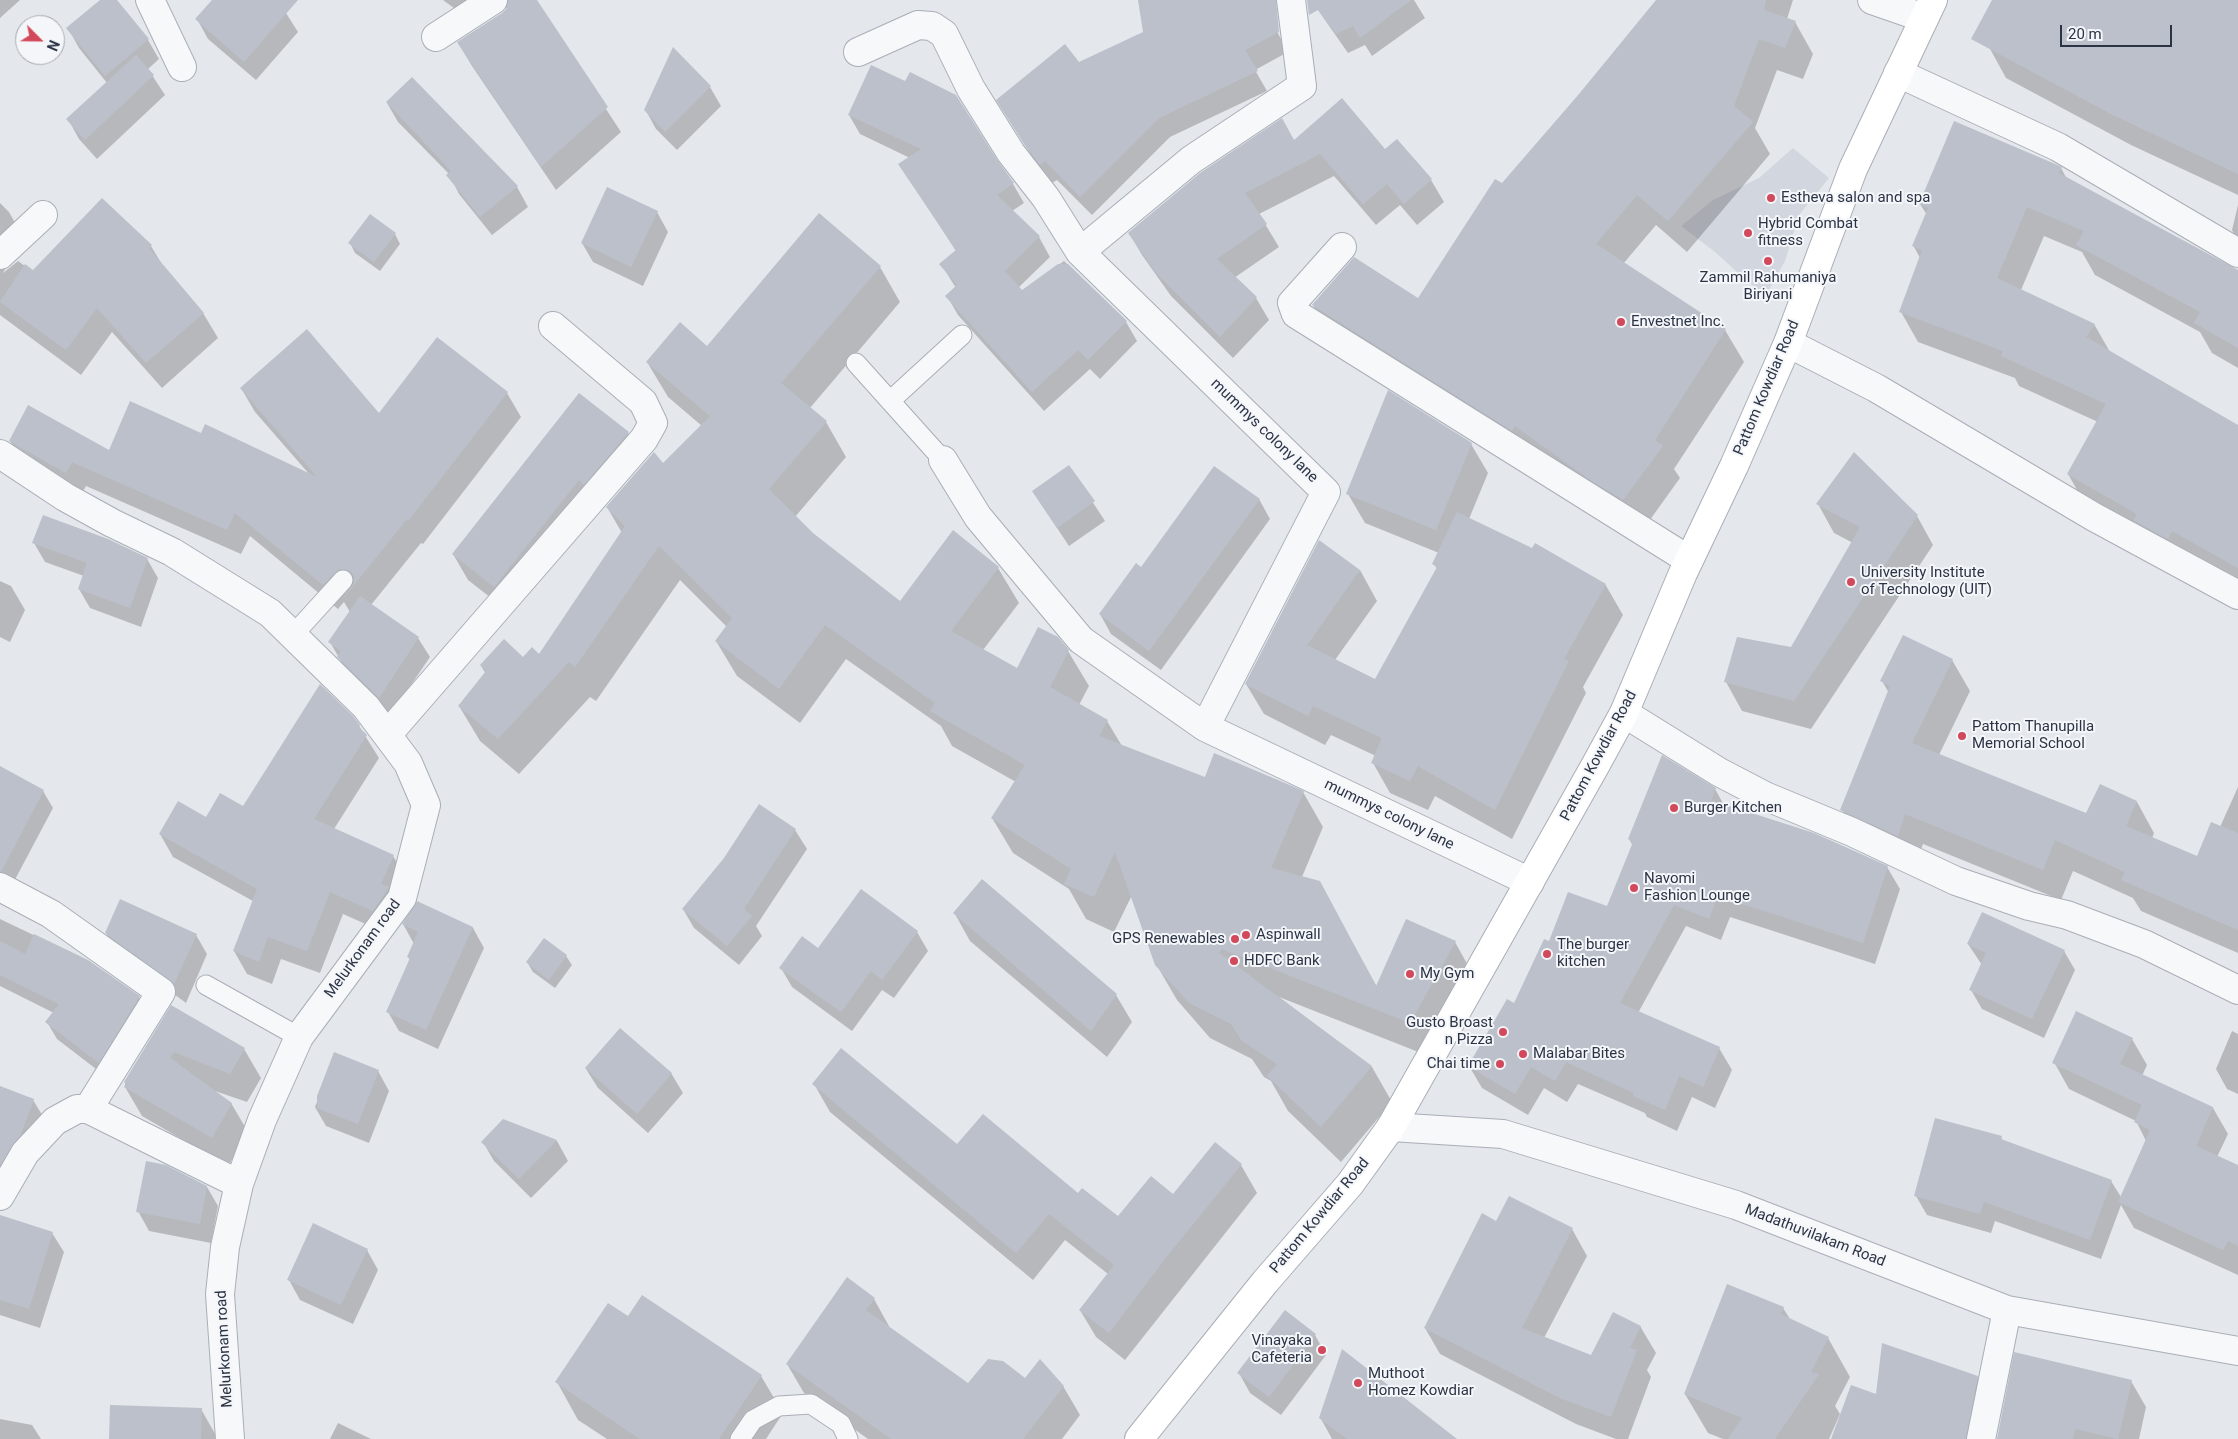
<!DOCTYPE html>
<html>
<head>
<meta charset="utf-8">
<style>
  body { margin:0 }
  #map { position:relative; width:2238px; height:1439px; overflow:hidden; background:#e4e7ec; font-family:Roboto,sans-serif }
  canvas { display:block }
  .north { position:absolute; left:15px; top:15px; width:50px; height:50px; box-sizing:border-box; background:#f4f6f9; border:1px solid #a4a8b1; border-radius:50%; rotate:113deg; font-size:14px; font-weight:700; line-height:20px; text-align:center; color:#2b3445 }
  .north::after { content:''; display:block; margin:auto; width:18px; height:22px; background:#d1495b; clip-path:polygon(50% 0,100% 100%,50% 72%,0 100%) }
  .scale { position:absolute; left:2060px; top:25px; width:112px; height:22px; box-sizing:border-box; border:2px solid #2b3445; border-top:0; padding-left:6px; font-size:15px; line-height:18px; white-space:nowrap; color:#2b3445; -webkit-text-stroke:4px #f4f6f9; paint-order:stroke }
</style>
</head>
<body>
<div id="map">
<canvas width="2238" height="1439"></canvas>
<div class="north">N</div>
<div class="scale">20 m</div>
</div>
<script>
const context = document.querySelector('canvas').getContext('2d');
context.lineJoin = 'round';
function fillPath(path, color) { context.fillStyle = color; context.fill(path, 'evenodd'); }
const shape = rows => new Path2D(rows.map(r => 'M' + r).join(''));
function stroke(path, color, width, dash) { context.strokeStyle = color; context.lineWidth = width; context.lineCap = dash ? 'butt' : 'round'; context.setLineDash(dash || []); context.stroke(path); }
function drawText(font, color, halo, rows, align = 'center') {
  context.font = font + ' Roboto,sans-serif'; context.lineWidth = 4; context.setLineDash([]); context.textBaseline = 'middle'; context.strokeStyle = halo; context.fillStyle = color; for (const [text, x, y, turn = 0] of rows) {
    context.save(); context.translate(x, y); context.rotate((+turn || 0) * Math.PI / 180); context.textAlign = isNaN(turn) ? turn : align; if (halo) context.strokeText(text, 0, 0); context.fillText(text, 0, 0); context.restore();
  }
}
const built = shape([
  [1793,148,1829,178,1799,215,1785,261,1766,295,1747,281,1715,252,1681,226,1713,200,1759,178]
]);
const shadow = shape([
  [0,0,20,0,0,18],
  [102,0,116,0,148,40,159,59,148,69,165,95,97,159,79,139,68,119,107,83,79,48,68,28],
  [213,0,272,0,286,13,298,32,256,80,208,39,197,19],
  [443,0,535,0,621,132,556,190,472,66,458,43,503,14,508,7,477,25],
  [1139,0,1260,0,1288,52,1255,70,1267,91,1170,137,1092,215,1057,180,1052,183,1036,163,1009,119,1079,64,1144,33],
  [1311,0,1414,0,1425,18,1372,56,1365,45,1348,53],
  [1657,0,1793,0,1787,19,1795,22,1813,54,1803,79,1777,70,1755,128,1770,154,1687,252,1656,225,1623,264,1725,330,1744,362,1674,469,1680,478,1642,531,1331,337,1313,305,1419,300,1502,184,1580,95],
  [2007,0,2238,0,2238,195,2131,145,2006,78,1989,47],
  [412,78,517,187,528,207,492,235,459,194,449,174,398,122,387,103],
  [710,87,721,106,677,150,656,129,645,109],
  [849,115,997,162,1013,184,1024,203,1012,211,1039,237,1050,257,1018,288,1021,292,1064,261,1126,322,1137,341,1100,379,1090,369,1044,411,958,315,947,296,956,288,941,264,956,251,900,165,910,158,860,134],
  [1294,141,1385,151,1397,141,1431,180,1444,202,1417,225,1400,205,1376,225,1334,176,1259,214,1279,247,1234,278,1256,298,1269,320,1233,358,1171,296,1142,255,1129,233],
  [2061,168,2067,179,2230,268,2238,270,2238,368,2212,353,2200,332,2095,275,2082,252,2044,236,2021,290,2094,324,2110,352,2238,426,2238,588,2085,504,2068,474,2098,422,2019,386,2015,378,1918,342,1901,312,1920,258,1913,245,1927,215,1920,204],
  [0,203,9,212,23,237,3,273,18,261,33,272,151,246,163,266,203,313,218,338,162,388,112,332,81,375,0,315],
  [2238,205,2238,241,2232,230],
  [657,212,668,232,643,286,593,262,582,243],
  [395,234,400,244,380,271,355,253,350,243],
  [880,267,900,302,810,408,826,422,846,457,795,517,812,534,900,602,998,568,1019,603,983,650,1017,670,1068,651,1089,686,1079,705,1107,721,1122,746,1205,778,1303,792,1323,827,1302,877,1339,918,1377,987,1455,942,1475,978,1431,1057,1279,997,1372,1067,1392,1102,1341,1162,1288,1111,1271,1081,1264,1077,1252,1059,1210,1038,1177,1000,1156,964,1132,895,1114,932,1086,919,1069,889,1013,853,992,818,1016,782,952,746,941,726,846,659,800,723,737,676,716,641,727,627,680,580,596,701,590,697,519,774,480,741,459,706,486,674,481,666,539,656,622,533,607,507,663,465,702,426,668,397,647,362,707,348],
  [241,388,379,415,507,393,521,417,423,544,421,543,371,605,418,638,430,657,390,716,350,677,330,642,350,612,344,602,338,609,250,536,241,554,86,486,80,497,24,465,10,441,109,452,202,435,310,475,255,412],
  [579,395,628,433,643,458,509,612,468,580,453,554],
  [1471,444,1488,473,1469,519,1605,584,1623,615,1583,687,1586,693,1512,839,1435,796,1428,810,1390,793,1373,763,1376,756,1331,735,1325,745,1264,714,1246,684,1360,570,1377,601,1335,660,1375,681,1437,569,1434,564,1439,553,1365,523,1348,494],
  [1069,466,1105,521,1069,546,1033,492],
  [1259,499,1270,519,1161,670,1111,634,1100,614],
  [1818,504,1917,516,1933,545,1811,729,1742,711,1726,682,1792,649,1853,543,1834,533],
  [34,543,147,559,158,578,141,627,90,608,79,589,84,576,45,562],
  [0,581,11,586,25,610,10,642,0,637],
  [1952,660,1970,691,1939,755,2087,815,2137,802,2154,833,2152,838,2197,858,2220,827,2238,787,2238,953,2141,911,2133,898,2073,871,2061,900,1923,844,1915,866,1860,841,1842,810,1889,693,1882,681],
  [359,726,379,758,334,829,393,856,406,878,386,933,343,914,320,973,281,959,272,984,247,974,234,951,253,901,173,857,160,834,244,807],
  [0,767,43,791,53,808,10,889,0,893],
  [1715,789,1724,805,1887,867,1900,889,1875,964,1730,917,1721,940,1686,926,1638,1013,1719,1048,1732,1070,1715,1108,1692,1097,1677,1131,1647,1117,1645,1113,1578,1084,1567,1102,1544,1088,1528,1115,1482,1088,1469,1066,1514,1005,1550,942,1608,908,1633,846,1629,839],
  [795,830,807,849,756,926,762,936,739,965,694,928,683,909,725,858],
  [418,903,473,928,484,948,438,1049,399,1031,388,1012,410,960,408,957,414,944,403,924],
  [955,914,1116,995,1132,1022,1107,1057,970,941],
  [0,919,88,961,139,997,149,1014,109,1079,57,1039,47,1022,54,1013,0,986],
  [917,932,928,951,894,998,882,990,852,1031,792,987,781,968,818,949],
  [106,933,196,935,207,954,186,1003,117,952],
  [544,939,566,956,572,965,555,988,533,972,527,962],
  [1968,944,2064,951,2075,970,2044,1038,1982,1009,1971,990,1982,965],
  [172,1007,244,1049,261,1078,247,1102,212,1090,231,1103,248,1132,228,1166,142,1116,125,1087,125,1082],
  [2232,1031,2238,1034,2238,1094,2227,1089,2216,1069],
  [2132,1039,2147,1065,2142,1076,2213,1108,2228,1134,2217,1157,2238,1167,2238,1275,2134,1228,2121,1205,2101,1259,1995,1221,1991,1233,1927,1215,1916,1196,2001,1137,2003,1141,2111,1181,2121,1197,2146,1141,2136,1121,2069,1089,2054,1062],
  [335,1054,378,1071,389,1091,369,1143,326,1126,315,1107],
  [586,1069,671,1073,683,1093,648,1133,598,1088],
  [814,1084,1078,1195,1118,1217,1173,1196,1241,1165,1257,1193,1125,1360,1096,1337,1080,1310,1108,1274,1065,1240,1033,1280,830,1112],
  [0,1087,33,1100,44,1118,0,1202],
  [504,1120,557,1141,568,1161,531,1198,494,1161,483,1142],
  [207,1187,218,1206,211,1243,149,1231,138,1211],
  [0,1226,52,1233,64,1252,40,1328,0,1315],
  [1572,1229,1587,1256,1544,1338,1592,1357,1640,1326,1656,1353,1647,1370,1651,1377,1628,1439,1616,1439,1576,1424,1440,1354,1425,1328],
  [367,1250,378,1270,353,1324,300,1300,289,1280],
  [874,1299,890,1328,968,1385,1025,1380,1063,1386,1080,1415,1062,1439,868,1439,804,1393,787,1364],
  [1783,1308,1790,1319,1828,1338,1850,1377,1835,1406,1840,1414,1829,1439,1723,1439,1708,1433,1685,1394],
  [628,1318,761,1376,783,1413,766,1439,607,1439,578,1420,557,1382],
  [1315,1335,1326,1355,1281,1415,1250,1393,1239,1373],
  [1977,1377,1992,1403,1985,1439,1843,1439,1877,1396],
  [2131,1381,2146,1407,2139,1439,1998,1439],
  [201,1409,218,1439,110,1439],
  [1320,1417,1455,1439,1332,1439],
  [0,1419,32,1425,41,1439,0,1439],
  [338,1423,371,1439,330,1439]
]);
const building = shape([
  [100,0,117,0,149,39,105,76,66,28],
  [212,0,298,0,244,62,195,19],
  [508,0,537,0,608,107,541,167,457,42,502,13,507,8],
  [1138,0,1276,0,1279,32,1245,50,1258,71,1159,118,1080,197,1045,161,1040,165,1024,144,996,100,1065,44,1079,62,1143,32],
  [1307,0,1411,0,1360,38,1353,26,1336,34,1318,10,1309,15],
  [1656,0,1766,0,1764,10,1796,21,1785,48,1759,39,1734,106,1753,122,1668,221,1637,195,1596,244,1726,329,1655,440,1663,446,1623,500,1590,480,1515,426,1512,431,1312,305,1354,257,1418,298,1495,179,1502,183,1579,94],
  [1992,0,2238,0,2238,174,2113,115,1971,39],
  [673,47,711,86,665,132,644,110],
  [136,55,154,75,85,140,66,119],
  [871,65,905,81,910,72,956,95,998,161,1014,183,997,195,1040,236,1005,271,1022,290,1058,264,1068,264,1127,321,1088,360,1078,350,1032,392,945,296,957,285,939,264,956,250,898,164,921,149,848,115],
  [412,77,518,186,480,217,446,175,451,171,386,102],
  [1342,98,1385,149,1397,139,1432,179,1404,204,1387,184,1363,204,1320,154,1245,193,1267,224,1217,259,1257,297,1220,337,1156,273,1128,233,1200,173,1282,118,1294,140],
  [1954,121,2060,166,2062,167,2059,173,2238,270,2238,348,2194,323,2200,312,2076,245,2084,231,2027,207,1997,278,2095,324,2086,337,2238,425,2238,568,2172,531,2168,539,2133,520,2137,514,2067,474,2106,404,2001,356,2003,351,1899,312,1922,250,1912,246,1928,208,1919,204],
  [607,187,658,211,631,267,581,243],
  [102,198,152,245,149,248,204,313,146,363,97,308,66,350,0,302,25,264,33,270],
  [819,213,881,266,781,383,827,421,769,489,813,533,900,601,953,530,999,567,951,631,1017,668,1038,627,1058,637,1069,650,1050,687,1108,720,1099,736,1205,777,1214,753,1304,791,1271,868,1320,881,1376,986,1406,919,1456,941,1410,1023,1222,949,1219,953,1372,1066,1321,1127,1267,1076,1277,1064,1242,1041,1231,1024,1189,1003,1155,965,1115,852,1094,897,1064,884,1071,869,991,818,1025,765,930,711,935,703,825,625,779,689,715,641,732,618,659,546,575,667,569,662,498,739,458,706,486,671,480,665,504,639,523,657,532,647,539,654,625,526,606,507,654,452,663,463,710,416,646,362,680,322,707,346],
  [370,214,396,233,374,262,348,243],
  [307,329,379,413,437,337,508,392,408,521,407,519,342,600,354,583,354,576,350,571,339,569,323,585,235,513,227,530,72,462,66,473,9,441,28,405,109,450,130,401,201,433,205,424,317,477,240,388],
  [1388,390,1472,443,1436,530,1346,494],
  [579,393,629,432,584,485,579,480,494,587,452,554],
  [1854,452,1918,515,1794,701,1724,682,1737,637,1791,647,1860,527,1816,504],
  [1069,465,1095,501,1057,528,1032,491],
  [1214,466,1260,499,1149,651,1099,614,1136,563,1141,567],
  [1457,512,1532,548,1535,543,1606,584,1564,659,1569,661,1495,810,1418,766,1410,781,1371,763,1382,738,1313,706,1308,716,1245,684,1319,540,1360,570,1307,645,1375,679,1437,567,1432,564],
  [43,515,108,539,148,558,130,608,78,589,87,563,32,543],
  [360,596,419,637,379,698,337,657,341,651,328,642],
  [1903,635,1953,659,1912,743,2086,813,2100,784,2137,801,2126,826,2197,856,2211,822,2238,833,2238,930,2121,880,2125,872,2055,840,2043,870,1905,814,1898,836,1840,810,1890,686,1880,681],
  [320,684,354,717,360,725,359,727,367,735,314,819,394,855,381,884,389,887,373,911,330,892,307,951,268,937,259,962,233,951,257,889,159,834,178,801,206,817,220,793,243,806],
  [1662,755,1716,788,1711,800,1814,833,1888,866,1863,943,1718,896,1709,919,1674,905,1620,1003,1720,1047,1703,1087,1679,1076,1665,1110,1633,1096,1634,1093,1566,1062,1555,1081,1531,1067,1515,1094,1468,1066,1507,999,1514,1003,1544,939,1549,941,1568,892,1607,906,1633,842,1628,839],
  [0,766,44,790,1,872,0,871],
  [759,804,796,829,744,909,752,916,727,946,682,909,724,858],
  [982,879,1117,994,1091,1031,953,913],
  [861,889,918,931,882,980,871,971,841,1012,779,968,802,936,818,948],
  [120,899,197,934,174,984,105,933],
  [417,901,473,927,426,1030,386,1012,410,958,407,957,418,932,402,924],
  [1982,912,2065,950,2032,1019,1969,990,1986,953,1967,944],
  [34,934,88,960,140,996,99,1063,45,1022,59,1004,0,975,0,941,25,954],
  [544,938,567,955,549,980,526,962],
  [171,1005,245,1048,230,1074,174,1052,170,1058,232,1103,212,1138,124,1087,126,1083,124,1082],
  [2076,1011,2133,1038,2120,1064,2213,1107,2196,1146,2238,1165,2238,1246,2228,1241,2223,1250,2118,1202,2150,1130,2134,1122,2142,1105,2052,1063],
  [620,1028,672,1073,637,1114,585,1068],
  [841,1048,957,1144,983,1114,1078,1193,1082,1188,1118,1216,1151,1176,1173,1194,1215,1142,1242,1164,1168,1255,1109,1333,1079,1310,1114,1265,1049,1214,1016,1253,812,1084],
  [334,1052,379,1070,358,1124,317,1108,317,1096],
  [0,1086,34,1099,20,1136,0,1165],
  [1935,1118,2002,1136,2001,1139,2112,1180,2090,1240,1984,1202,1980,1214,1914,1196],
  [503,1119,557,1140,519,1179,481,1142],
  [146,1161,166,1165,207,1186,200,1224,136,1212],
  [1509,1196,1573,1228,1522,1328,1591,1355,1613,1312,1641,1326,1630,1348,1637,1350,1611,1417,1560,1398,1424,1328,1482,1213,1496,1221],
  [0,1215,53,1232,29,1309,0,1300],
  [313,1223,368,1249,341,1305,287,1280],
  [847,1277,875,1298,866,1310,968,1383,988,1359,1003,1361,1025,1378,1040,1359,1064,1386,1023,1439,891,1439,786,1364],
  [1727,1284,1784,1307,1781,1314,1829,1337,1811,1372,1819,1374,1775,1439,1728,1439,1742,1418,1684,1394],
  [642,1295,762,1375,719,1439,640,1439,555,1382,608,1303,628,1316],
  [1285,1310,1316,1334,1269,1397,1237,1373],
  [1882,1343,1978,1376,1966,1439,1831,1439,1851,1385,1876,1394],
  [1342,1349,1457,1439,1347,1439,1319,1418],
  [2014,1352,2132,1380,2118,1439,2075,1429,2073,1439,1997,1439],
  [110,1405,202,1408,201,1439,109,1439]
]);
const lane = shape([
  [856,363,943,460],
  [890,401,962,335],
  [293,635,343,580],
  [206,985,299,1037],
  [740,1439,753,1420,779,1406,811,1404,841,1424,848,1439]
]);
const street = shape([
  [150,0,182,67],
  [1291,0,1302,86,1191,160,1080,252,1326,492,1205,727,1530,882],
  [1872,0,1924,18],
  [436,37,493,0],
  [858,52,918,25,932,26,944,34,971,89,1011,153,1046,198,1080,252],
  [1898,73,2058,147,2238,253],
  [1342,247,1292,303,1296,314,1689,560],
  [0,255,43,215],
  [1788,343,1876,388,2094,517,2238,595],
  [0,454,65,497,112,523,172,552,270,613,366,707,408,763,426,805,402,898,299,1037,262,1120,239,1184,225,1247,220,1294,230,1439],
  [943,460,978,517,1081,640,1205,727],
  [1624,713,1719,772,1765,796,1852,832,1956,881,2029,906,2067,915,2144,944,2238,990],
  [387,735,644,439,653,423,643,402,553,326],
  [0,887,51,914,161,992,88,1109],
  [1391,1127,1503,1134,1736,1205,2007,1310,2238,1351],
  [0,1196,25,1153,55,1121,77,1109,88,1109,239,1184],
  [1981,1439,2007,1310]
]);
const secondary = shape([
  [1139,1439,1265,1282,1350,1184,1391,1127,1595,766,1624,713,1683,573,1734,466,1788,343,1853,169,1933,0]
]);
const markers = [
  [1771,198,5,"#d1495b"],
  [1748,233,5,"#d1495b"],
  [1768,261,5,"#d1495b"],
  [1621,322,5,"#d1495b"],
  [1851,582,5,"#d1495b"],
  [1962,736,5,"#d1495b"],
  [1674,808,5,"#d1495b"],
  [1634,888,5,"#d1495b"],
  [1246,935,5,"#d1495b"],
  [1235,939,5,"#d1495b"],
  [1547,954,5,"#d1495b"],
  [1234,961,5,"#d1495b"],
  [1410,974,5,"#d1495b"],
  [1503,1032,5,"#d1495b"],
  [1523,1054,5,"#d1495b"],
  [1500,1064,5,"#d1495b"],
  [1322,1350,5,"#d1495b"],
  [1358,1383,5,"#d1495b"]
];
const poiNames = [
  ["Estheva salon and spa",1781,198],
  ["Hybrid Combat",1758,224],
  ["fitness",1758,241],
  ["Zammil Rahumaniya",1768,278,"center"],
  ["Biriyani",1768,295,"center"],
  ["Envestnet Inc.",1631,322],
  ["University Institute",1861,573],
  ["of Technology (UIT)",1861,590],
  ["Pattom Thanupilla",1972,727],
  ["Memorial School",1972,744],
  ["Burger Kitchen",1684,808],
  ["Navomi",1644,879],
  ["Fashion Lounge",1644,896],
  ["Aspinwall",1256,935],
  ["GPS Renewables",1225,939,"right"],
  ["The burger",1557,945],
  ["kitchen",1557,962],
  ["HDFC Bank",1244,961],
  ["My Gym",1420,974],
  ["Gusto Broast",1493,1023,"right"],
  ["n Pizza",1493,1040,"right"],
  ["Malabar Bites",1533,1054],
  ["Chai time",1490,1064,"right"],
  ["Vinayaka",1312,1341,"right"],
  ["Cafeteria",1312,1358,"right"],
  ["Muthoot",1368,1374],
  ["Homez Kowdiar",1368,1391]
];
const streetNames = [
  ["Pattom Kowdiar Road",1767,388,-67],
  ["mummys colony lane",1264,431,44],
  ["Pattom Kowdiar Road",1599,756,-62],
  ["mummys colony lane",1389,815,26],
  ["Melurkonam road",363,949,-54],
  ["Pattom Kowdiar Road",1320,1216,-50],
  ["Madathuvilakam Road",1815,1236,21],
  ["Melurkonam road",225,1349,-93]
];
fillPath(built, '#d2d6de');
fillPath(shadow, '#0003');
fillPath(building, '#bbc0ca');
stroke(lane, '#a9aeb7', 21);
stroke(street, '#a9aeb7', 30);
stroke(secondary, '#a9aeb7', 30);
stroke(lane, '#f7f8fa', 19);
stroke(street, '#f7f8fa', 28);
stroke(secondary, '#fff', 28);
for (const [x, y, r, color] of markers) { const dot = new Path2D(); dot.arc(x, y, r, 0, 2 * Math.PI); context.fillStyle = color; context.fill(dot); stroke(dot, '#f4f6f9', 2); }
drawText('15px', '#2b3445', '#f4f6f9', poiNames, 'left');
drawText('15px', '#2b3445', '#f4f6f9', streetNames);
</script>
</body>
</html>
